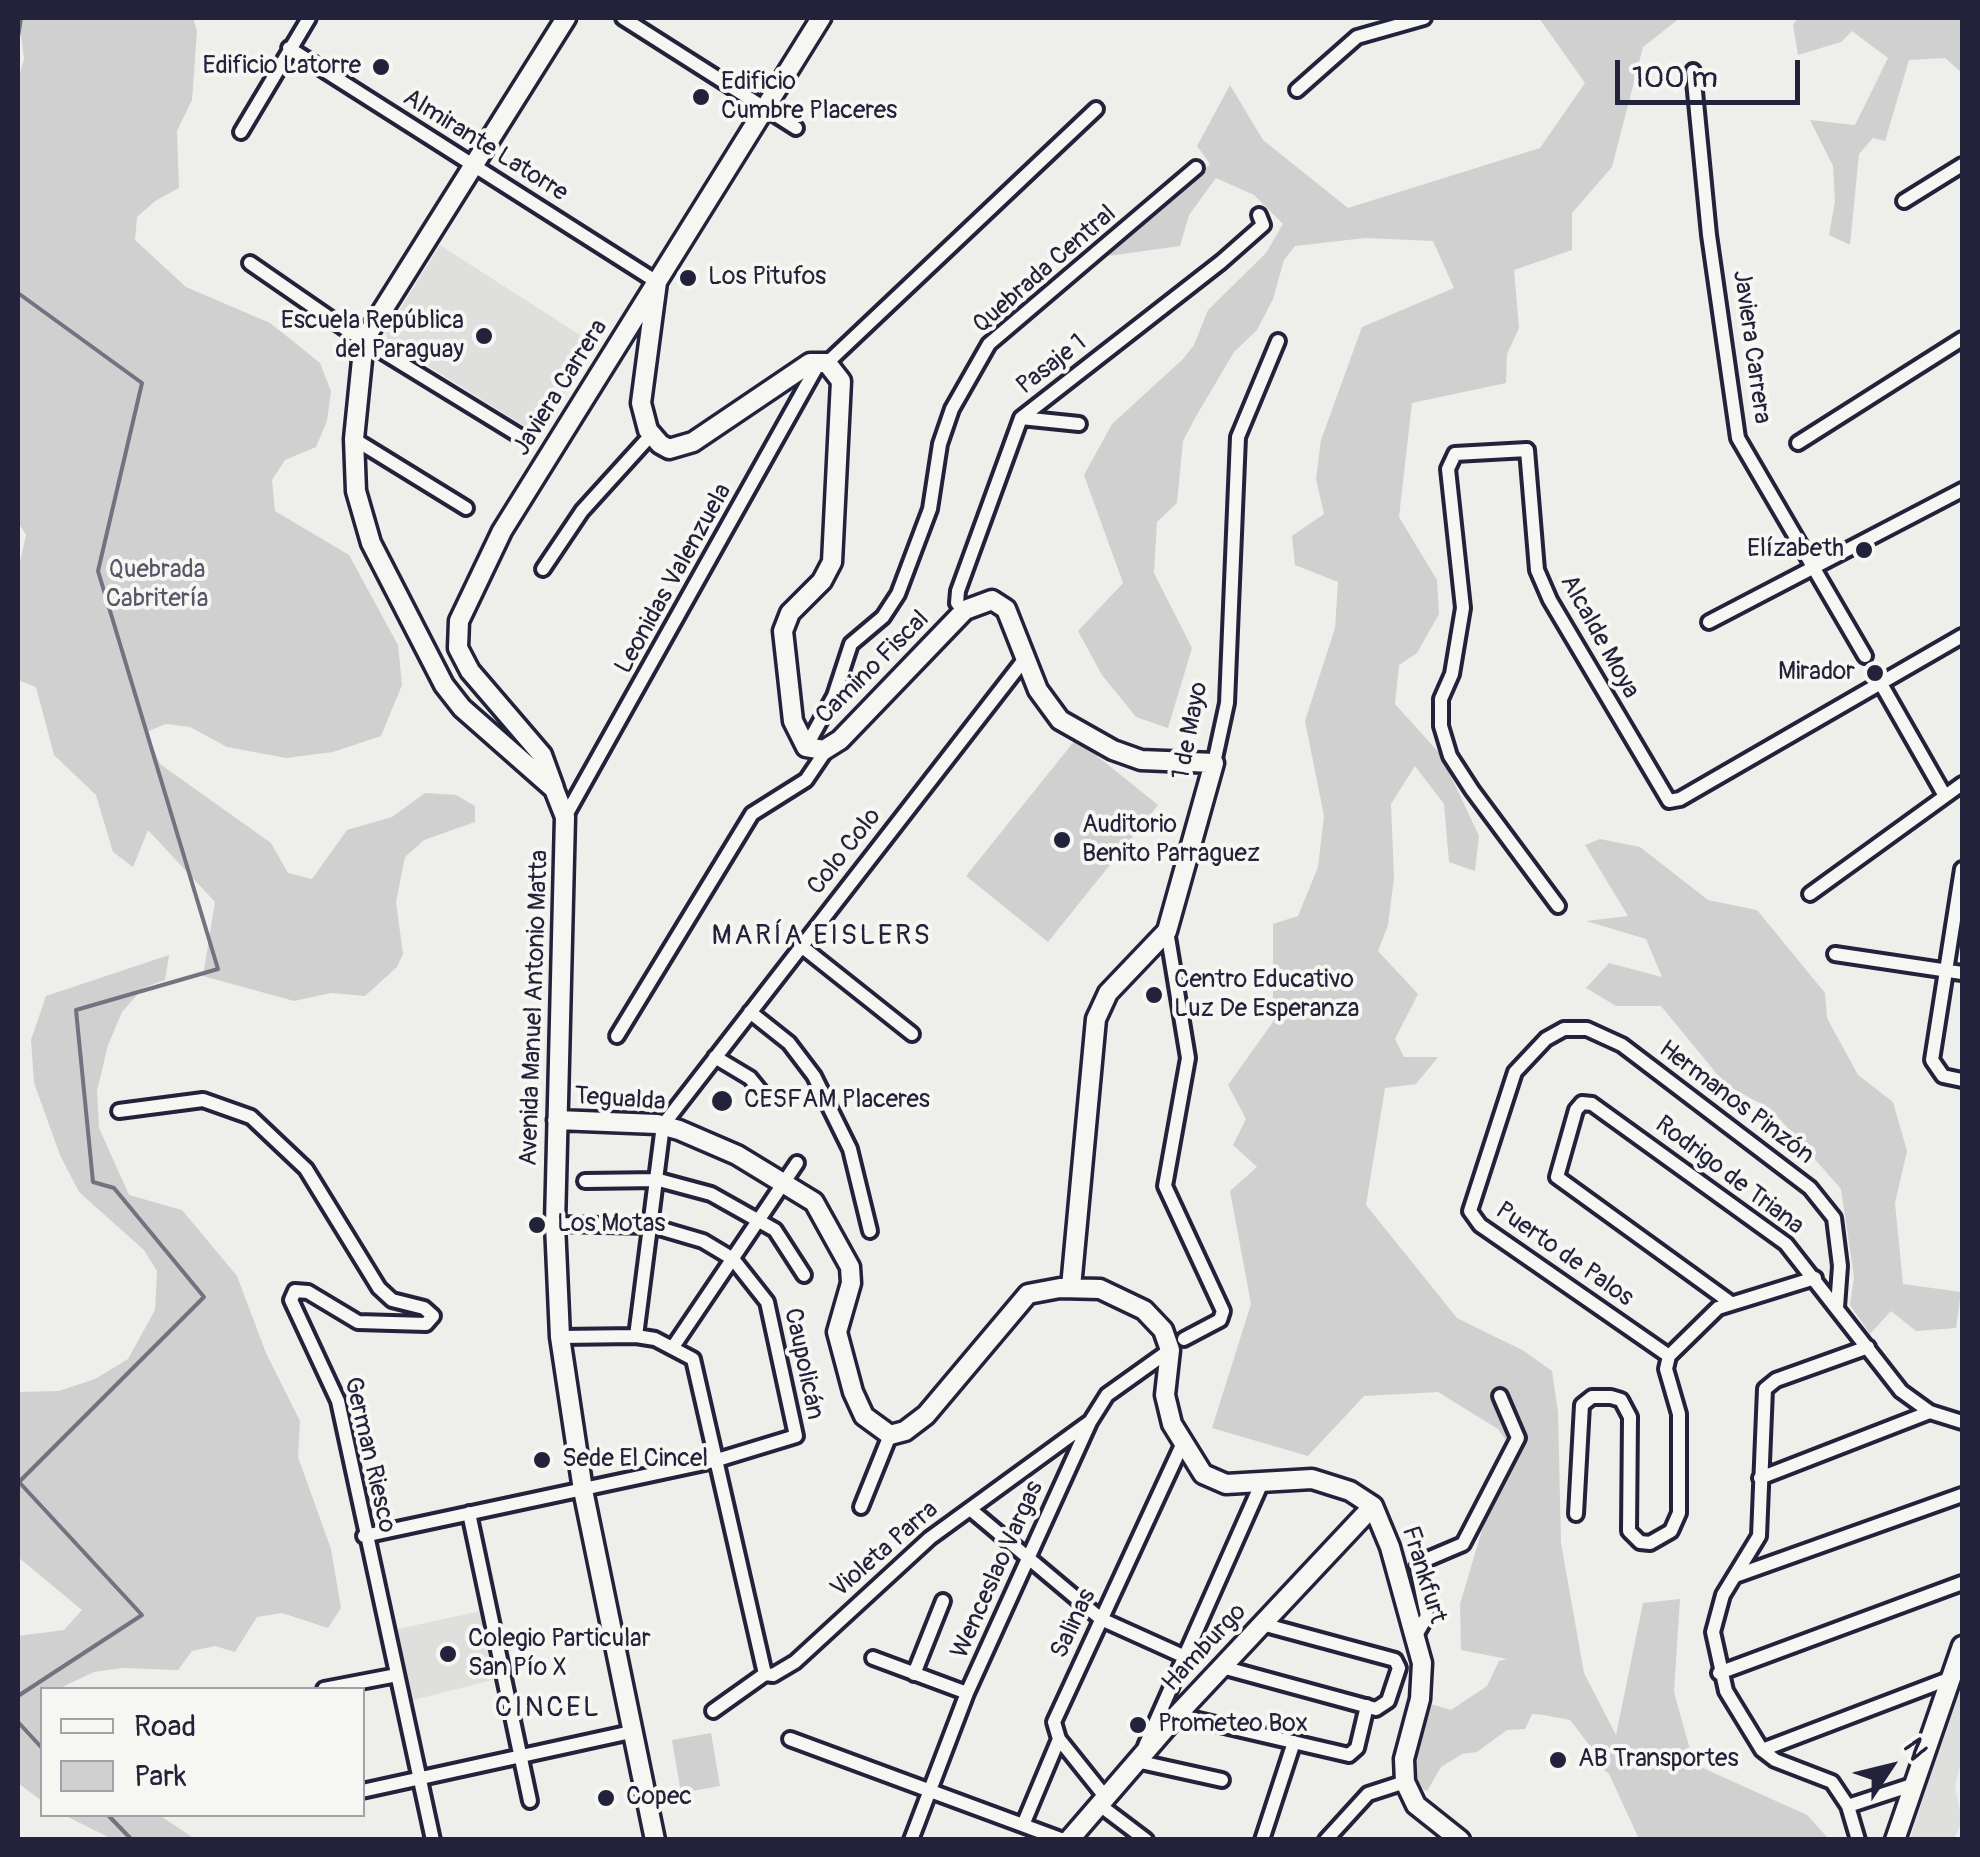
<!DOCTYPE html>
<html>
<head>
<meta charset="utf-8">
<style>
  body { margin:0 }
  #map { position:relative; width:1980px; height:1857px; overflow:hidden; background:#eeeeeb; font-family:Pangolin,sans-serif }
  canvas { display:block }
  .frame { position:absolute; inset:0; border:20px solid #22223b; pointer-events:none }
  .legend { position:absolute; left:40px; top:1687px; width:325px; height:130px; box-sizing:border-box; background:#f6f6f2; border:2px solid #a1a1a9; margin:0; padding:12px 18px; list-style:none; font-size:30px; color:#22223b }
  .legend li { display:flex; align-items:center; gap:20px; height:50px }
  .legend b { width:50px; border:2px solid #a1a1a9 }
  .north { position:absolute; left:1840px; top:1717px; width:100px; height:100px; -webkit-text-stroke:8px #f6f6f2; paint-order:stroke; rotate:55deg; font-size:28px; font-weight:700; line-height:40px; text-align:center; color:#22223b }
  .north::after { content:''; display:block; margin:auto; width:35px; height:45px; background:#22223b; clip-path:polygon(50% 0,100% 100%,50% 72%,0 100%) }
  .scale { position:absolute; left:1615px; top:60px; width:185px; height:45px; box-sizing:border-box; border:5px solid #22223b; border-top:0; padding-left:12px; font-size:30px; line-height:35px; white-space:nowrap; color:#22223b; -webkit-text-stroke:8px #f6f6f2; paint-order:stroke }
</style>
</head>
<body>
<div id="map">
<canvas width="1980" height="1857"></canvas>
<div class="frame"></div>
<ul class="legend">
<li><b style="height:12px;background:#f6f6f2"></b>Road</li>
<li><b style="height:28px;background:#d0d0d1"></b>Park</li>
</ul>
<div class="north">N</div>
<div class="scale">100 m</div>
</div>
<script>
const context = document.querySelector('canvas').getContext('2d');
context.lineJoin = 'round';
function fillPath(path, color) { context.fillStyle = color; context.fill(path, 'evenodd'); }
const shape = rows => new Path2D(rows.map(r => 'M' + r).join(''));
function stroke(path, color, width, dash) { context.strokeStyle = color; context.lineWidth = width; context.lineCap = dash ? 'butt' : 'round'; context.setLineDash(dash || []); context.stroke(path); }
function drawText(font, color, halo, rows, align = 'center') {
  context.font = font + ' Pangolin,sans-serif'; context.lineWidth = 8; context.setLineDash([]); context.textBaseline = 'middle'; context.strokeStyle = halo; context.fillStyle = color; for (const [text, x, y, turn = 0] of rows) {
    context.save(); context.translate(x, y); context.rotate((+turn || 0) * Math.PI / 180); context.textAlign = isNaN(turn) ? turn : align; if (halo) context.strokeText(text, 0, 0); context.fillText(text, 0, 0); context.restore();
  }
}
const built = shape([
  [440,245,594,344,543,430,535,433,388,341,386,332],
  [485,1610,501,1678,413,1700,393,1630],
  [1962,1676,1962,1759,1955,1786,1962,1821,1955,1837,1948,1839,1910,1839]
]);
const green = shape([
  [19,18,193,18,197,31,192,100,177,131,179,188,155,201,137,217,135,240,186,287,270,323,294,342,320,363,331,391,327,421,316,447,285,460,272,480,275,511,349,555,398,645,402,685,381,736,333,752,286,758,227,747,190,727,166,724,146,732,160,764,271,843,288,873,312,879,347,830,392,817,425,793,456,795,475,806,475,822,424,840,405,857,396,902,403,954,397,967,365,996,331,993,294,1001,203,976,215,902,148,830,133,867,113,852,96,795,54,755,36,687,18,680,18,571,26,535,18,522,18,80,24,59],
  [1539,18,1680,18,1643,47,1612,167,1572,213,1572,250,1514,270,1519,328,1507,354,1506,383,1412,403,1399,517,1437,580,1439,614,1417,653,1399,665,1395,704,1441,755,1479,836,1475,871,1449,862,1444,804,1415,766,1391,804,1394,878,1388,925,1378,951,1418,994,1395,1039,1404,1057,1438,1057,1416,1084,1385,1088,1366,1205,1457,1318,1524,1351,1552,1371,1558,1412,1561,1543,1584,1673,1616,1735,1643,1603,1680,1599,1674,1692,1694,1764,1807,1815,1829,1839,1639,1839,1609,1774,1591,1758,1593,1750,1570,1720,1544,1715,1532,1714,1525,1729,1507,1730,1477,1752,1462,1754,1441,1767,1427,1791,1419,1787,1408,1763,1424,1702,1451,1710,1487,1686,1499,1661,1507,1659,1461,1650,1460,1604,1508,1443,1498,1429,1438,1392,1364,1396,1308,1456,1212,1428,1251,1304,1230,1191,1257,1167,1233,1145,1246,1119,1228,1085,1273,1022,1273,924,1298,916,1318,867,1324,816,1305,721,1335,628,1338,582,1295,565,1292,536,1324,514,1316,479,1321,440,1362,327,1454,288,1433,241,1365,238,1295,246,1284,260,1273,299,1257,330,1234,352,1195,418,1183,441,1177,503,1157,522,1154,573,1192,648,1168,728,1136,717,1102,675,1078,631,1123,583,1084,475,1112,424,1183,359,1194,345,1208,310,1266,253,1283,224,1254,195,1216,178,1189,215,1180,246,1108,256,1210,164,1197,146,1230,85,1263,140,1348,208,1540,148,1585,83],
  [1798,18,1962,18,1962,73,1945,58,1909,60,1885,141,1873,138,1859,154,1850,245,1829,235,1835,201,1833,166,1810,120,1855,125,1888,58,1852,31,1841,42,1798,55,1793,25],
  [1076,739,1158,805,1048,942,966,876],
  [1600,839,1640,847,1708,900,1757,910,1825,993,1827,1018,1858,1075,1893,1102,1907,1151,1895,1203,1903,1284,1961,1292,1956,1328,1916,1331,1891,1311,1870,1334,1850,1305,1854,1277,1841,1189,1771,1109,1726,1085,1661,1006,1616,1006,1586,988,1609,963,1662,977,1646,939,1586,921,1628,916,1585,845],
  [169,955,165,980,143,988,122,1012,108,1045,97,1091,99,1128,129,1195,182,1210,237,1276,266,1353,300,1421,298,1457,331,1549,341,1608,328,1628,282,1613,257,1617,235,1652,215,1646,192,1651,178,1670,122,1668,94,1672,58,1689,42,1690,42,1801,18,1783,18,1636,64,1630,82,1610,18,1557,18,1392,59,1391,95,1379,128,1359,155,1310,157,1271,144,1250,79,1192,60,1155,34,1083,31,1040,46,996],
  [711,1733,720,1786,681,1793,672,1740],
  [64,1815,159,1815,195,1839,112,1839]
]);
const stream = shape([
  [18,37,21,18],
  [18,293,142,383,98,571,218,969,76,1010,93,1182,114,1188,204,1297,19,1482,142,1615,18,1696],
  [18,1722,42,1748],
  [107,1814,132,1840]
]);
const street = shape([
  [623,18,796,128],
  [289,48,657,282],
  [1693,71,1709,235,1738,438,1865,656],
  [1297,90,1357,37,1424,18],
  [241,132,309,18],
  [1904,201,1962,165],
  [250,263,347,330,523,438],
  [827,363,1096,109],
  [1021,418,1079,424],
  [354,439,466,508],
  [1798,443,1962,339],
  [543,569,582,511,651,435],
  [965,610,957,603,958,591,1021,418,1221,262,1263,225,1259,215],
  [1709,622,1962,490],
  [1880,682,1945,796],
  [806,747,834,696,851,644,883,617,898,594,930,509,940,444,952,409,989,344,1196,168],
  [1214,763,1227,703,1238,437,1278,341],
  [565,817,820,361],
  [1962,869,1932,1060,1943,1076,1962,1080],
  [1810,894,1962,784],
  [1558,906,1472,790,1450,756,1441,726,1441,699,1452,674,1463,608,1448,469,1455,454,1527,450,1537,570,1550,600,1669,801,1680,799,1962,636],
  [1167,931,1188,1058,1165,1186,1223,1311,1220,1320,1184,1339],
  [800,945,912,1034],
  [1835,954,1962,973],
  [750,1012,789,1043,814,1076,850,1149,870,1231],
  [617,1036,752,814,806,780,827,749],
  [715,1057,750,1078,767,1099],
  [119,1111,203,1100,251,1117,306,1169,379,1288,392,1300,424,1308,433,1316,426,1324,358,1322,308,1292,295,1291,291,1300,338,1401,433,1840],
  [585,1181,659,1180,711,1194,775,1230,804,1275],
  [1731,1303,1557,1177,1576,1110,1582,1103,1592,1104,1786,1244,1901,1391,1930,1412,1962,1422],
  [636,1336,663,1125,1027,656],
  [560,1337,636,1336,655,1339,693,1359,765,1674],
  [673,1347,797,1163],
  [1669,1356,1480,1225,1470,1211,1515,1072,1546,1039,1564,1029,1587,1029,1622,1045,1810,1188,1834,1218,1840,1266,1837,1307],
  [1760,1478,1930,1412],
  [861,1507,890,1435],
  [970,1509,1101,1619,1183,1656],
  [469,1513,530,1801],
  [1576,1514,1582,1405,1592,1397,1611,1397,1621,1400,1630,1417,1629,1531,1640,1542,1650,1543,1671,1531,1679,1513,1679,1414,1666,1369,1669,1356,1718,1308,1815,1278],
  [364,1536,714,1461,796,1436,767,1302,733,1259,703,1241,652,1226,555,1224],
  [1735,1576,1962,1495],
  [1415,1637,1427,1616,1417,1568,1423,1561,1463,1544,1518,1438,1500,1396],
  [873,1658,967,1693],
  [1222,1667,1376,1709,1388,1701,1399,1668,1395,1660,1262,1624],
  [1719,1673,1962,1583],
  [914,1674,943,1601],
  [324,1689,397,1675],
  [713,1711,765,1674,773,1675,795,1662,930,1538,1088,1423],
  [1177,1715,1349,1755,1357,1748,1367,1706],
  [790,1739,1063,1840],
  [1059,1739,1107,1799],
  [1145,1746,1263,1480],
  [1762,1750,1951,1678],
  [1136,1761,1222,1780],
  [362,1791,631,1732],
  [1101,1806,1146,1840],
  [1848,1806,1915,1784],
  [1023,1825,1059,1739,1054,1722,1182,1445],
  [911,1840,967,1693,1090,1422,1107,1395,1170,1350],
  [1262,1840,1294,1742],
  [1326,1840,1368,1794,1405,1782],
  [1858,1840,1848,1806,1832,1782,1775,1760,1762,1750,1726,1691,1713,1632,1723,1595,1759,1536,1765,1389,1776,1380,1868,1347]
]);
const secondary = shape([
  [566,18,364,340,354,439,356,491,371,543,444,685,462,708,554,789,565,817,555,1224,560,1337,583,1490,655,1840],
  [657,282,641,403,648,430,660,444,669,449,693,442,810,363,827,363,841,381,832,562,822,581,790,613,783,631,793,721,806,747,824,750,840,740,965,610,992,600,1006,609,1038,690,1060,720,1113,750,1141,760,1214,763,1167,931,1108,993,1096,1019,1071,1287],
  [554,788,542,755,470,671,458,648,459,621,502,531,821,18],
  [557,1120,657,1124,679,1130,737,1155,814,1202,850,1267,851,1283,837,1332,853,1392,864,1416,890,1435,905,1431,926,1415,1028,1294,1060,1288,1100,1289,1144,1310,1163,1330,1170,1350,1165,1395,1172,1424,1203,1474,1226,1484,1312,1479,1350,1491,1373,1506,1390,1547,1422,1663,1420,1699,1404,1759,1405,1782,1416,1805,1460,1840],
  [1069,1840,1177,1715,1373,1506],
  [1895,1840,1962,1646]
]);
const markers = [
  [381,67,10,"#22223b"],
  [701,97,10,"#22223b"],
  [688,278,10,"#22223b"],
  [484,336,10,"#22223b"],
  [1864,550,10,"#22223b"],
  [1875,673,10,"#22223b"],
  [1062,840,10,"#22223b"],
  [1154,995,10,"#22223b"],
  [722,1101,12,"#22223b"],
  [537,1225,10,"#22223b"],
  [542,1460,10,"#22223b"],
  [448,1654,10,"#22223b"],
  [1138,1725,10,"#22223b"],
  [1558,1760,10,"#22223b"],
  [606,1798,10,"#22223b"]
];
const poiNames = [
  ["Edificio Latorre",361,67,"right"],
  ["Edificio",721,83],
  ["Cumbre Placeres",721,112],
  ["Los Pitufos",708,278],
  ["Escuela República",464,322,"right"],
  ["del Paraguay",464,351,"right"],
  ["Elízabeth",1844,550,"right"],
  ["Mirador",1855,673,"right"],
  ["Auditorio",1082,826],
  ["Benito Parraguez",1082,855],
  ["Centro Educativo",1174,981],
  ["Luz De Esperanza",1174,1010],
  ["CESFAM Placeres",744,1101],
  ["Los Motas",557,1225],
  ["Sede El Cincel",562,1460],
  ["Colegio Particular",468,1640],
  ["San Pío X",468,1669],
  ["Prometeo Box",1158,1725],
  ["AB Transportes",1578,1760],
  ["Copec",626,1798]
];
const streetNames = [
  ["Almirante Latorre",485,146,32],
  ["Quebrada Central",1045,270,-41],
  ["Javiera Carrera",1751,347,82],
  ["Pasaje 1",1052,365,-38],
  ["Javiera Carrera",561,388,-58],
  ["Leonidas Valenzuela",674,579,-61],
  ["Alcalde Moya",1599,637,61],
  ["Camino Fiscal",873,668,-45],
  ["1 de Mayo",1191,731,-79],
  ["Colo Colo",845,852,-52],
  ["Avenida Manuel Antonio Matta",535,1008,-88],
  ["Tegualda",620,1100,4],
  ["Hermanos Pinzón",1736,1103,37],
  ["Rodrigo de Triana",1729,1176,37],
  ["Puerto de Palos",1564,1255,35],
  ["Caupolicán",803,1364,78],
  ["German Riesco",369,1455,77],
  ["Violeta Parra",885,1550,-41],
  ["Wenceslao Vargas",998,1570,-66],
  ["Frankfurt",1423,1575,73],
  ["Salinas",1074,1624,-65],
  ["Hamburgo",1205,1648,-47]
];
const parkNames = [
  ["Quebrada",157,571],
  ["Cabritería",157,600]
];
const neighbourhoodNames = [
  ["MARÍA EISLERS",822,937],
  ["CINCEL",548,1709]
];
fillPath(built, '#dfdfde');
fillPath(green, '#d0d0d1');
stroke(stream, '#727281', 4);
stroke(street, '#22223b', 20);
stroke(secondary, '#22223b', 25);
stroke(street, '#f6f6f2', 12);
stroke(secondary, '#f6f6f2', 18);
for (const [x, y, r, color] of markers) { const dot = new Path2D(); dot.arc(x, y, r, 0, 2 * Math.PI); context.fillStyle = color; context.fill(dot); stroke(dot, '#f6f6f2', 4); }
drawText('25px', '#22223b', '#f6f6f2', poiNames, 'left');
drawText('25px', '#22223b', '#f6f6f2', streetNames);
drawText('25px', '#565668', '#f6f6f2', parkNames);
context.letterSpacing = '2.5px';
drawText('28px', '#22223b', '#f6f6f2', neighbourhoodNames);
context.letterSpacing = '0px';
</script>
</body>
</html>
